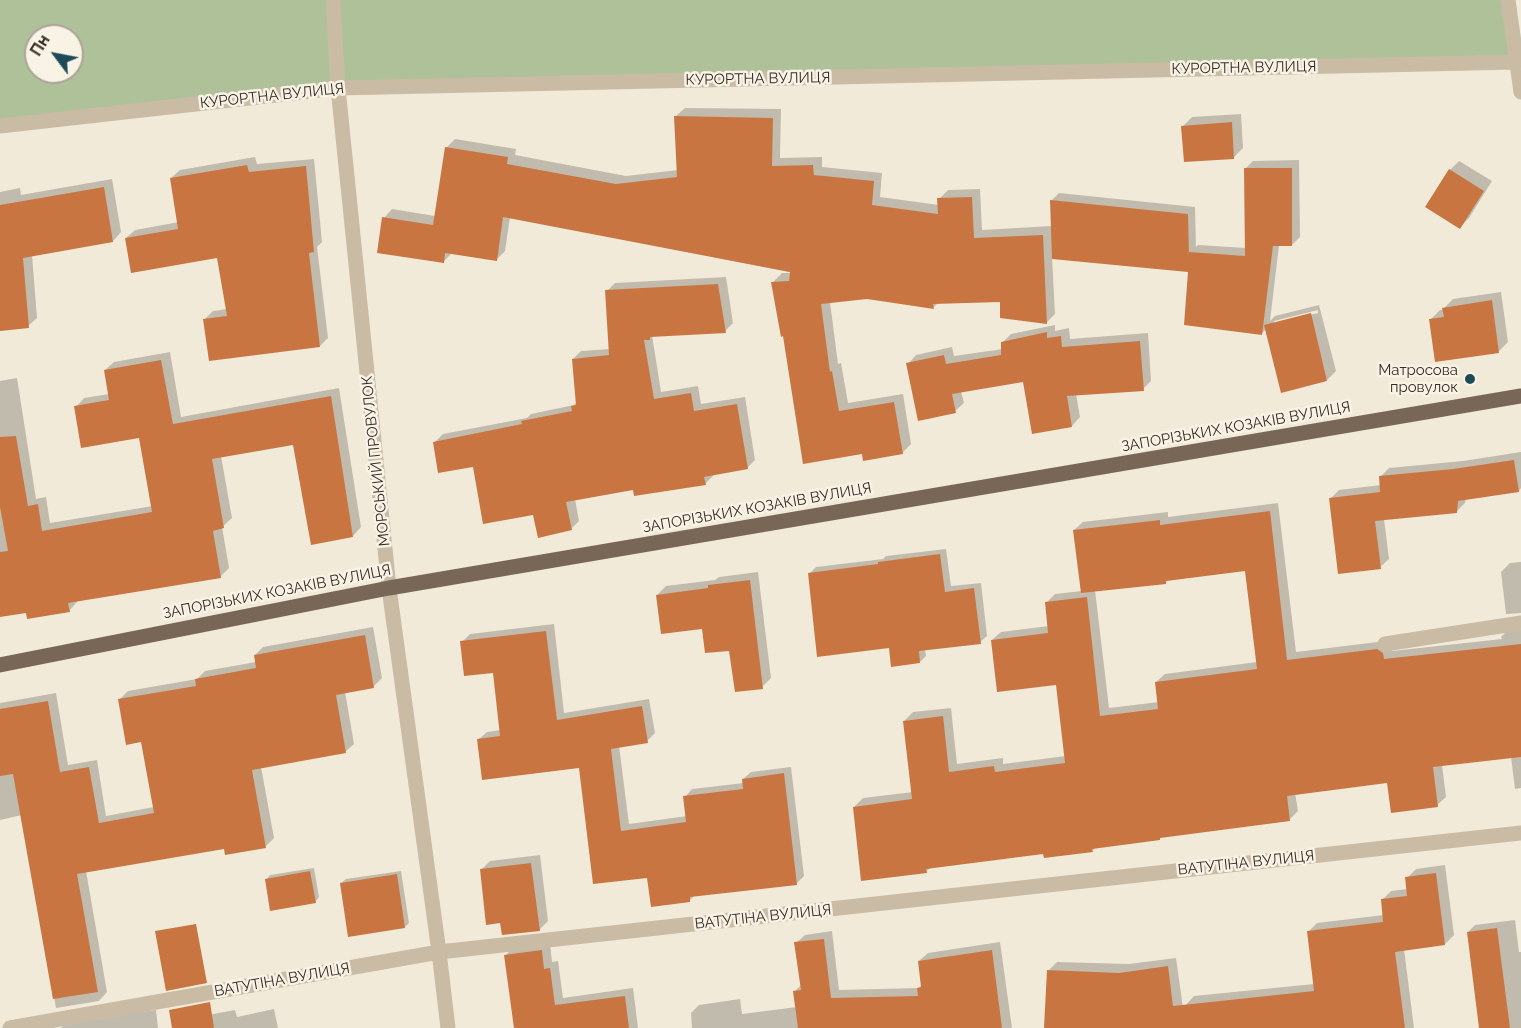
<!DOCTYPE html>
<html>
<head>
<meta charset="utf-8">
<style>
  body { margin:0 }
  #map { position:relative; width:1521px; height:1028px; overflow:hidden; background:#f2ead9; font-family:Raleway,sans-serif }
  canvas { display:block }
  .north { position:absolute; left:24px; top:24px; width:60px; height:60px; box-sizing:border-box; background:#f9f3e6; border:2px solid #aba49a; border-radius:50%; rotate:302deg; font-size:16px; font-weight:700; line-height:24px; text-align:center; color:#362d27 }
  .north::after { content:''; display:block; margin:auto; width:21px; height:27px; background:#1c4b58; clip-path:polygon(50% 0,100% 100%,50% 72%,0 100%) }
</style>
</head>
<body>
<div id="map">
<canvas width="1521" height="1028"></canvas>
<div class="north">Пн</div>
</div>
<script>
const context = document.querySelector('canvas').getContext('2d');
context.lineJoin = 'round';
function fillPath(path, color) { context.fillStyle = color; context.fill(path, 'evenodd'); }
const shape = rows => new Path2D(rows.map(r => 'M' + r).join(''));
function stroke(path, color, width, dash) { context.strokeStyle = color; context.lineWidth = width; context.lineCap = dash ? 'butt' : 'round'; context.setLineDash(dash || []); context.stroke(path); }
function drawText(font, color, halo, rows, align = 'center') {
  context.font = font + ' Raleway,sans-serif'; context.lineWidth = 5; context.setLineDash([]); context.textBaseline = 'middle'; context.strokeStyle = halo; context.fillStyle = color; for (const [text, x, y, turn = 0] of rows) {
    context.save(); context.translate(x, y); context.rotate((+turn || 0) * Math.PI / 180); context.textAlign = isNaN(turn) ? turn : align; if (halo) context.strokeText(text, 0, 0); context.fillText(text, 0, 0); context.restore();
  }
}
const green = shape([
  [0,0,1504,0,1513,55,336,86,0,124],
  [36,36,72,36,72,72,36,72]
]);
const shadow = shape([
  [685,108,781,109,780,158,822,157,822,167,882,173,880,197,939,205,939,199,948,190,980,189,982,230,1052,226,1051,201,1059,193,1195,207,1196,247,1198,245,1246,248,1245,169,1253,161,1299,160,1300,237,1292,245,1279,245,1270,321,1275,316,1319,305,1336,371,1327,380,1267,328,1262,333,1189,270,1052,257,1055,314,1046,323,1001,301,939,302,934,307,867,298,830,302,838,364,841,363,848,403,903,394,911,444,902,453,863,453,784,335,773,282,782,273,794,273,510,217,505,251,496,260,452,253,443,262,384,218,392,209,435,216,446,148,455,139,516,149,515,155,626,176,678,170,676,116],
  [1318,310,1318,313,1274,324,1274,321],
  [1241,114,1243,148,1234,157,1183,126,1192,117],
  [255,157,257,164,314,159,322,242,317,247,328,338,320,346,205,319,213,311,227,309,218,257,126,238,135,230,179,222,171,178,180,170],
  [1459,161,1492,181,1469,218,1460,227,1450,170],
  [112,179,121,232,113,241,32,255,37,318,28,326,0,329,0,192,20,188,21,195],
  [726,277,733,323,725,331,652,335,661,392,698,386,701,404,745,397,755,460,747,468,713,474,713,476,705,484,634,488,575,499,579,521,571,529,534,513,474,465,435,442,443,434,527,418,531,414,574,405,577,402,573,359,581,351,610,349,607,291,615,283],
  [1501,292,1508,342,1499,351,1431,319,1440,310,1444,310,1444,308,1453,299],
  [1055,325,1055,331,1069,328,1070,339,1148,333,1151,381,1143,389,1076,394,1080,417,1072,426,1024,381,961,391,964,403,955,411,908,364,916,355,952,347,954,356,1003,349,1002,343,1011,334],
  [170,352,181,417,339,388,361,527,353,536,295,444,221,456,232,518,222,527,229,568,221,576,77,600,77,602,69,611,27,611,0,615,0,381,17,378,36,499,46,497,50,523,153,506,141,436,76,407,84,398,109,394,105,370,114,362],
  [1521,452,1521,488,1519,491,1466,499,1465,503,1457,511,1384,519,1389,559,1380,567,1330,499,1339,490,1381,485,1380,477,1389,468,1463,461],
  [1278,503,1296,652,1386,641,1391,645,1392,651,1502,639,1501,637,1510,628,1521,626,1521,788,1515,789,1511,757,1442,765,1446,797,1437,805,1388,781,1295,793,1298,811,1289,820,1162,836,1159,839,1096,847,1092,851,1045,853,931,867,926,872,854,807,863,798,913,792,904,721,913,712,951,708,957,764,1003,758,1003,764,1066,756,1057,683,992,640,1001,632,1049,626,1046,603,1055,594,1082,591,1074,530,1083,522,1168,512,1168,517],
  [1246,570,1257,662,1165,674,1156,682,1159,702,1109,708,1095,590,1166,582,1168,579],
  [946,549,951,586,981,583,987,636,980,642,925,649,926,656,920,662,891,647,809,574,816,567,883,559,886,556],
  [1521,562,1521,613,1506,614,1501,572,1510,563],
  [758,572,771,678,762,687,731,649,704,627,657,595,666,586,715,580,719,577],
  [554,624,564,713,649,699,655,733,647,741,619,746,629,824,687,816,685,797,692,789,744,783,743,779,751,772,791,767,804,876,796,884,695,895,689,901,649,876,580,766,479,739,487,732,501,730,495,671,462,642,470,634],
  [373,627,382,678,373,687,345,692,354,744,345,752,261,767,274,838,265,847,225,847,86,871,107,992,99,1001,56,1008,22,815,0,820,0,703,56,693,68,765,97,760,106,816,154,807,142,740,120,699,128,691,197,679,205,671,256,662,255,655,263,647],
  [540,855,548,921,539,930,501,921,481,870,490,861],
  [1445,865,1454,935,1445,944,1404,949,1414,1028,1046,1028,1048,971,1057,962,1129,964,1176,958,1183,1008,1194,996,1314,984,1308,932,1317,923,1384,915,1382,900,1391,891,1408,889,1407,878,1416,869],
  [314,868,319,897,315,902,266,880,270,875],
  [401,871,409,923,405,927,341,883,346,879],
  [1515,920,1519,952,1521,952,1521,1028,1480,1028,1468,932,1475,925],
  [832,931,839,990,919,988,922,985,919,961,928,953,1000,942,1012,1028,692,1028,691,1013,699,1005,740,999,742,1014,797,1007,795,991,802,984,796,943,805,935],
  [550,943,552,962,558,961,563,998,633,988,638,1028,516,1028,506,955,514,947],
  [274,1009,278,1028,205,1028,208,1015,235,1010,237,1017],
  [156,1010,158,1028,61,1028,68,1021]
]);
const building = shape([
  [674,116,773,118,772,166,813,165,814,175,874,181,872,205,938,214,937,198,972,197,974,238,1043,235,1047,324,1000,318,1000,302,933,304,934,309,867,299,821,304,830,372,832,371,839,411,894,402,903,454,863,461,862,454,803,464,783,336,781,337,771,282,789,281,790,272,503,217,497,261,445,253,444,263,377,253,382,217,433,225,445,147,508,157,507,164,616,184,677,177],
  [1232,122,1234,159,1184,162,1181,126],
  [247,165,249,172,306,166,314,252,309,253,320,347,209,361,203,319,227,316,217,258,131,273,125,238,178,229,170,178],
  [1244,168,1292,168,1292,246,1273,246,1262,335,1184,325,1188,272,1052,259,1050,200,1188,214,1189,257,1189,252,1245,256],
  [1449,169,1484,191,1460,229,1425,207],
  [104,187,113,242,23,258,29,328,0,331,0,205],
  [718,284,726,333,650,337,650,340,644,340,654,399,691,393,694,411,737,404,748,469,704,477,706,485,634,496,633,490,566,502,572,530,538,538,533,515,483,524,473,467,438,473,433,442,522,424,521,421,572,411,571,406,576,405,572,359,609,355,605,290],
  [1492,300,1499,353,1435,362,1429,319,1444,317,1442,308],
  [1311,313,1327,381,1281,393,1264,325],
  [1047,332,1047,338,1061,336,1062,347,1140,341,1144,391,1067,396,1072,427,1032,434,1023,382,952,394,956,413,918,421,906,363,944,355,946,364,1001,355,1001,342],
  [161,360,173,424,331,396,353,537,311,545,293,445,212,459,224,528,213,531,221,578,68,603,70,612,27,619,26,613,0,617,0,552,8,551,0,507,0,437,16,436,28,506,38,504,42,531,152,512,139,438,81,448,74,406,109,400,104,370],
  [1514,460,1519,492,1458,501,1457,513,1375,521,1381,569,1338,574,1329,498,1380,492,1379,476,1453,469],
  [1270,511,1287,660,1377,649,1383,653,1384,659,1521,644,1521,757,1433,767,1438,807,1391,813,1387,783,1287,796,1290,821,1160,838,1160,840,1092,849,1093,852,1044,858,1043,854,926,869,927,873,861,881,853,807,912,799,903,721,943,716,949,772,994,766,995,772,1065,763,1056,685,997,692,991,640,1048,633,1045,602,1087,597,1100,716,1158,709,1155,682,1257,669,1245,571,1166,581,1166,584,1081,593,1073,530,1160,520,1160,525],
  [940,554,945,592,974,588,981,644,919,651,920,663,891,667,889,648,817,657,808,573,878,564,878,562],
  [750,580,763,689,735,692,729,651,705,653,702,629,661,634,656,595,708,588,708,585],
  [546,631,557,720,642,706,648,743,611,749,621,831,686,822,683,796,743,789,742,779,784,773,797,885,690,897,690,902,651,907,647,878,593,884,579,768,482,780,477,739,500,736,493,673,464,676,460,641],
  [365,635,374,688,336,695,346,753,252,770,266,848,225,855,224,849,77,874,98,992,53,999,13,774,0,776,0,709,48,701,60,772,89,767,99,823,154,813,141,742,126,745,118,699,196,686,195,679,256,668,254,655],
  [531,863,540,931,502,935,500,923,486,925,480,869],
  [310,871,316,903,270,911,265,879],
  [1436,873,1445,945,1395,952,1405,1028,1044,1028,1047,970,1119,973,1168,966,1173,1006,1314,991,1307,931,1383,922,1381,899,1407,896,1405,877],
  [397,874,405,928,348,937,340,883],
  [196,924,207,983,166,991,155,931],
  [1497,928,1510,1028,1479,1028,1467,932],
  [824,939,831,998,918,996,917,988,921,987,918,961,992,950,1002,1028,798,1028,793,991,801,990,794,942],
  [542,950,544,969,550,968,555,1005,625,996,629,1028,514,1028,504,955],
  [210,1002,214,1028,172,1028,169,1010]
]);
const minor = shape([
  [333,0,338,88,389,588,439,952,448,1028],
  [1508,0,1521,92],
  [0,126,338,88,1517,62],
  [1385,644,1521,623],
  [10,1028,439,952,1521,833]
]);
const major = shape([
  [0,665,389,588,1521,396]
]);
const markers = [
  [1470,379,6,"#1c4b58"]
];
const streetNames = [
  ["КУРОРТНА ВУЛИЦЯ",1244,68,-1],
  ["КУРОРТНА ВУЛИЦЯ",758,79,-1],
  ["КУРОРТНА ВУЛИЦЯ",272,96,-6],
  ["ЗАПОРІЗЬКИХ КОЗАКІВ ВУЛИЦЯ",1236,427,-10],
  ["МОРСЬКИЙ ПРОВУЛОК",376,461,-96],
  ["ЗАПОРІЗЬКИХ КОЗАКІВ ВУЛИЦЯ",757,508,-10],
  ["ЗАПОРІЗЬКИХ КОЗАКІВ ВУЛИЦЯ",277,592,-11],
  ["ВАТУТІНА ВУЛИЦЯ",1246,863,-6],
  ["ВАТУТІНА ВУЛИЦЯ",763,917,-6],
  ["ВАТУТІНА ВУЛИЦЯ",282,980,-10]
];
const poiNames = [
  ["Матросова",1458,370],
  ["провулок",1458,387]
];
fillPath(green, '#aec199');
fillPath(shadow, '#0003');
fillPath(building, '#c87542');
stroke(minor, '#cabba5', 15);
stroke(major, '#786757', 15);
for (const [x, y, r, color] of markers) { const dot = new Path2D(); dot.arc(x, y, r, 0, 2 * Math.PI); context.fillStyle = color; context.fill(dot); stroke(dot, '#f9f3e6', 2); }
drawText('15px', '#362d27', '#f9f3e6', streetNames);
drawText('15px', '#362d27', '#f9f3e6', poiNames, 'right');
</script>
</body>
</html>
